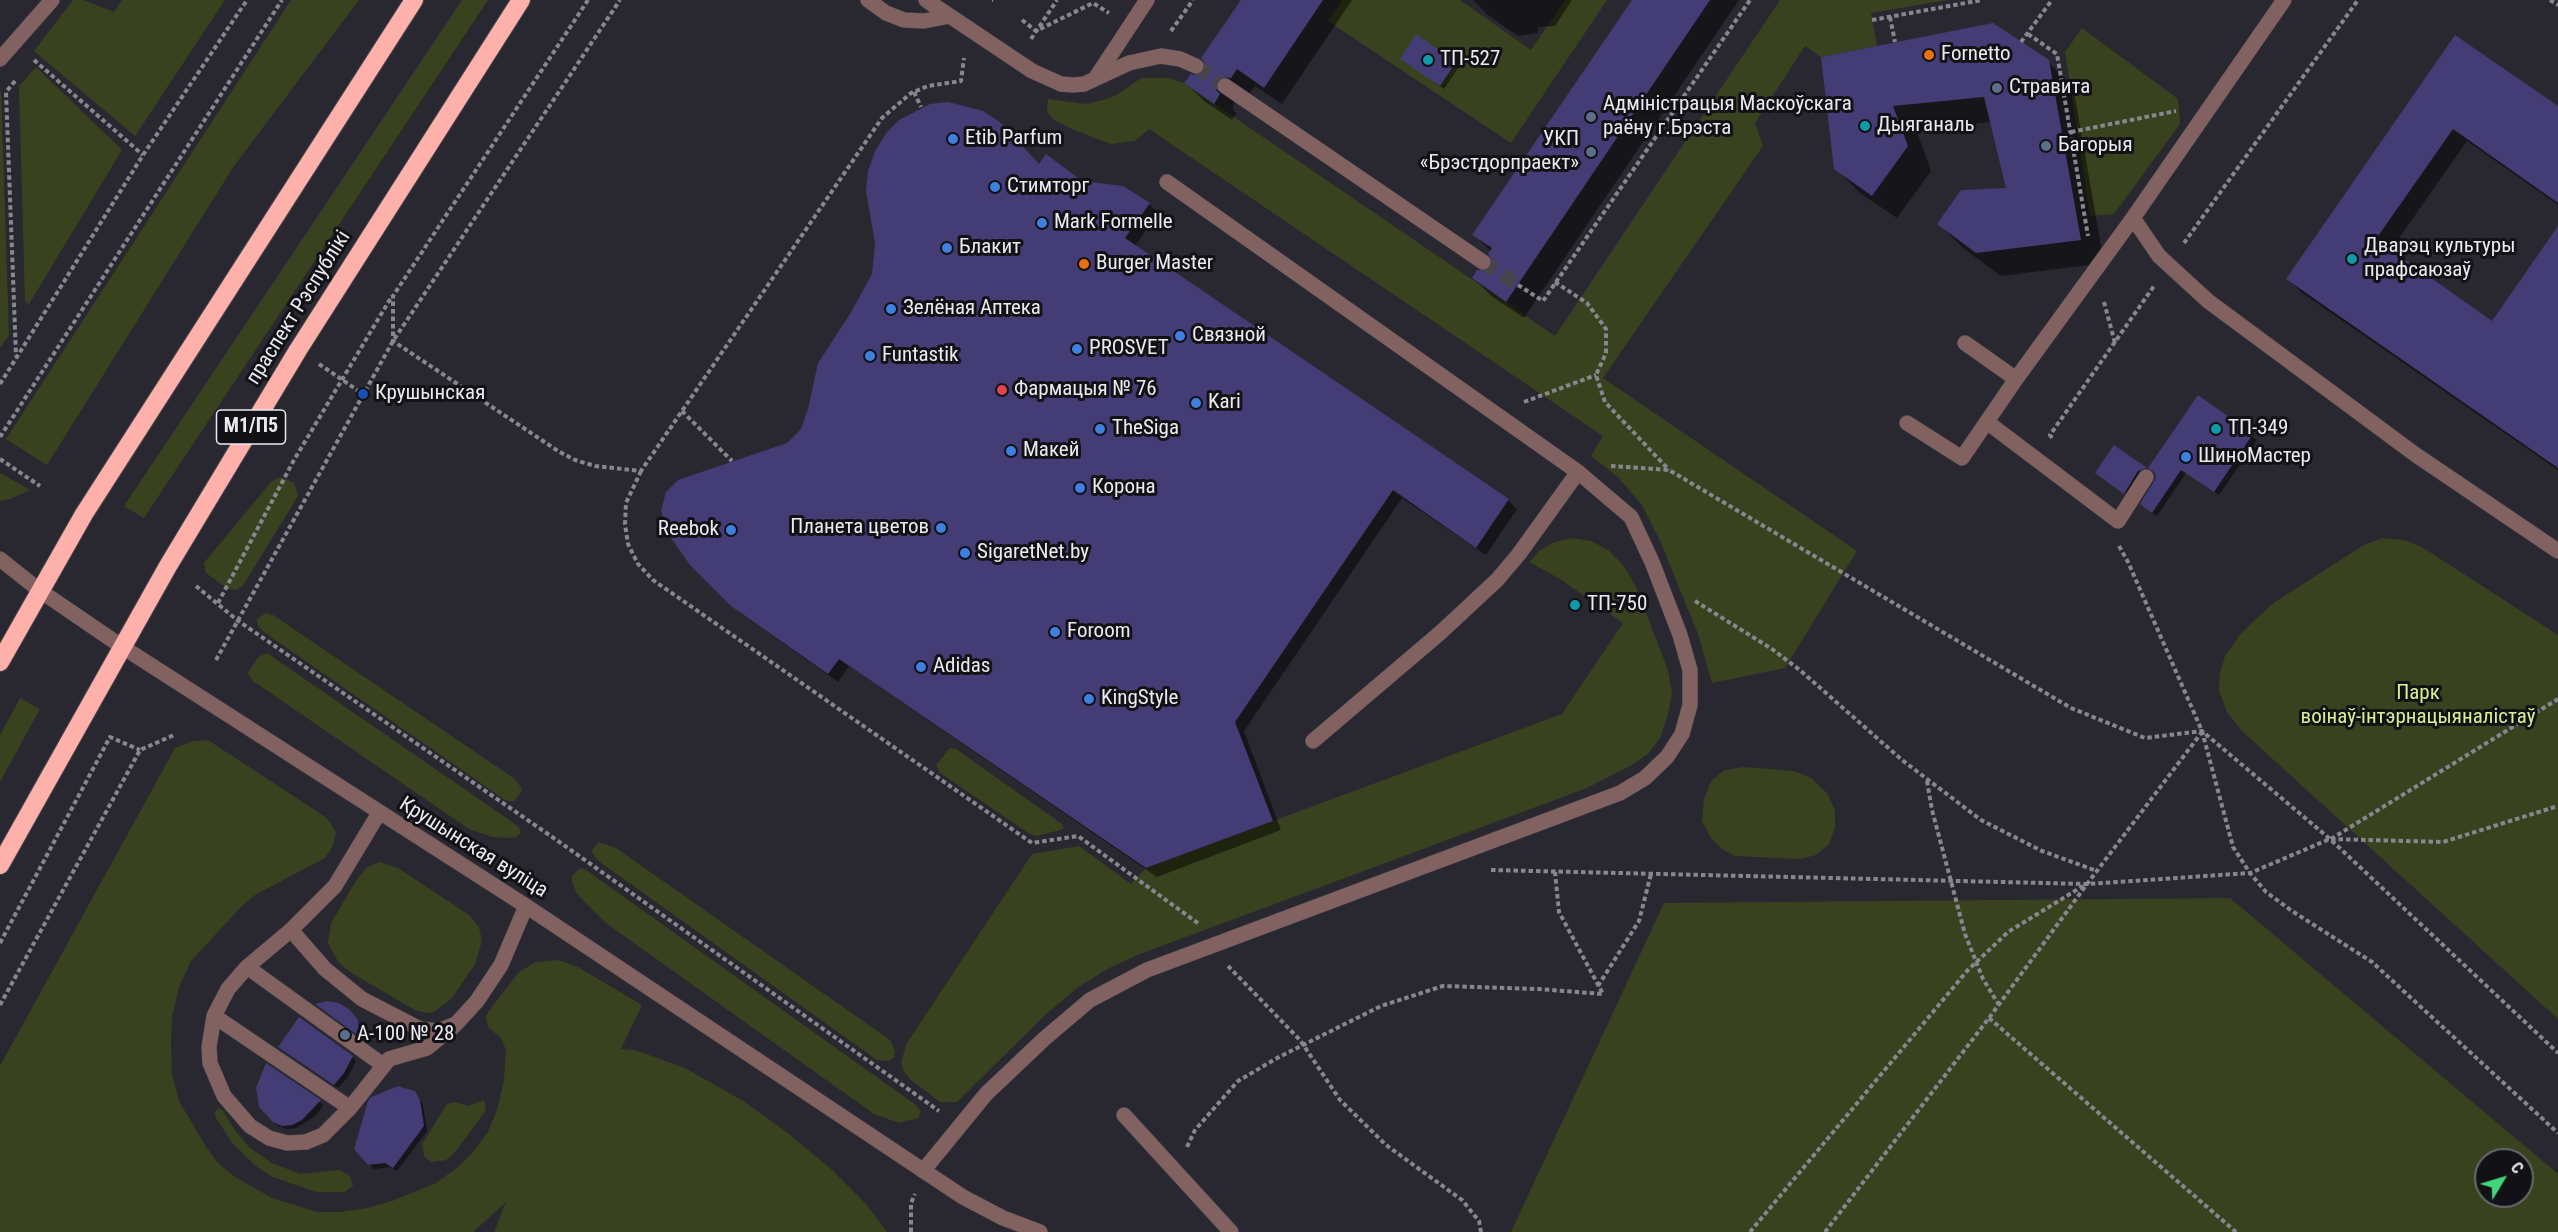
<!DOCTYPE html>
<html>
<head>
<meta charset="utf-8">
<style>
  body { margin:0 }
  #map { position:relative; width:2558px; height:1232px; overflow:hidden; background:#292831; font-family:"Roboto Condensed",sans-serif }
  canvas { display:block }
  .north { position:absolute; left:2474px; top:1148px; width:60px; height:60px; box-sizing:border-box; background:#121216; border:2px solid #69686e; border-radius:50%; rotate:52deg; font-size:16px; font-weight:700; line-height:24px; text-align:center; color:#ebeaf1 }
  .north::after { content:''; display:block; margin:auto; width:21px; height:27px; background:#40d77c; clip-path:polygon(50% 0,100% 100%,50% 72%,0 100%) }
</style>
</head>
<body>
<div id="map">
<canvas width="2558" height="1232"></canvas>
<div class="north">С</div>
</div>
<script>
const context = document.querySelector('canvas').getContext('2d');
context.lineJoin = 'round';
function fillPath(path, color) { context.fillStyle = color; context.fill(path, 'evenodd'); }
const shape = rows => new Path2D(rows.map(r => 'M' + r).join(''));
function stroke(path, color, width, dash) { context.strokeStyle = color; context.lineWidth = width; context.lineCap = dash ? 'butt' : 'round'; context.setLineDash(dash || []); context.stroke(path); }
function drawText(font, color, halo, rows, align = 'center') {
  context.font = font + ' "Roboto Condensed",sans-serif'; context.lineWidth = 6; context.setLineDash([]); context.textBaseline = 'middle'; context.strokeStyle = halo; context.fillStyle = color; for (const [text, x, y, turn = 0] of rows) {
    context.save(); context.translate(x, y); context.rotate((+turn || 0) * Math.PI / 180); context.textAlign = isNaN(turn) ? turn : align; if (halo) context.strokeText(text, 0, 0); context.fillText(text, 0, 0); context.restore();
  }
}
const green = shape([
  [73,0,83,0,114,12,122,0,225,0,135,136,34,51],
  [291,0,359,0,234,166,47,465,6,439],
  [462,0,488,0,144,518,124,506],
  [1342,0,1460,0,1531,50,1565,0,1607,0,1511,143,1328,21],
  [1780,0,1947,0,1871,13,1877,46,1821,57,1805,46,1755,123,1763,146,1603,378,1857,551,1785,668,1712,683,1698,634,1661,543,1642,505,1618,477,1591,456,1603,436,1149,129,1135,141,1111,144,1072,129,1054,120,1047,112,1048,99,1086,104,1103,100,1117,95,1141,78,1168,78,1184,83,1555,336],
  [2082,28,2178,99,2180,124,2114,214,2090,216,2065,52],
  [36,67,122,150,29,304,25,301,19,86],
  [1,91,9,335,0,348,0,92],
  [0,473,30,490,10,499,0,501],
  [281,477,294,483,298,496,244,584,237,590,228,589,206,573,204,563,271,482],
  [1571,538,1591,541,1608,550,1624,566,1636,587,1668,670,1672,693,1668,714,1660,738,1648,754,1630,766,1587,788,1140,954,1107,969,1077,988,1045,1015,957,1102,940,1102,911,1080,904,1072,901,1062,907,1043,1032,854,1079,846,1131,884,1146,868,1562,714,1623,623,1560,579,1529,562,1539,551,1552,543],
  [2383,538,2404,540,2422,547,2558,635,2558,1019,2242,731,2227,712,2219,691,2220,673,2225,656,2239,636,2257,618,2275,602,2364,545],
  [266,613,273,615,515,779,522,789,519,795,513,802,505,800,264,632,258,626,257,619],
  [267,653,518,826,521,832,516,837,505,838,492,837,469,829,253,681,248,674,249,671,258,657],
  [20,698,40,709,0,782,0,735],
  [208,740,327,818,336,832,332,848,325,858,255,895,242,906,191,961,179,987,172,1017,171,1043,172,1074,179,1101,206,1147,218,1163,235,1177,272,1198,317,1212,341,1212,367,1208,392,1201,436,1183,458,1167,473,1152,488,1132,498,1107,504,1079,506,1050,501,1038,488,1027,486,1017,488,1012,519,972,536,962,558,960,578,967,642,1005,621,1049,635,1050,685,1068,745,1102,789,1134,832,1170,867,1205,887,1232,494,1232,506,1202,473,1232,0,1232,0,1066,175,748,194,741],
  [950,748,956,749,1062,824,1064,829,1037,836,1030,834,940,773,936,765],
  [1744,767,1794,771,1811,778,1827,793,1835,810,1835,827,1829,844,1816,855,1800,859,1735,856,1722,849,1711,838,1702,821,1704,799,1711,781,1725,770],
  [599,842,616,848,890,1040,895,1051,894,1057,889,1061,877,1060,597,860,591,851],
  [379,862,398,868,469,915,479,927,482,941,475,964,452,998,434,1012,427,1013,415,1010,353,974,339,963,328,943,331,923,356,881,366,868],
  [580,868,586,870,916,1105,921,1112,918,1118,899,1123,874,1114,606,923,577,894,572,882,572,876],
  [2230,898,2558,1174,2558,1232,1511,1232,1664,903],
  [2486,1160,2522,1160,2522,1196,2486,1196],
  [484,1100,486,1110,456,1151,446,1160,432,1162,425,1158,422,1144,447,1104,455,1102,468,1106],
  [219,1108,223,1111,234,1129,250,1148,272,1163,300,1174,340,1170,350,1176,353,1186,345,1192,316,1192,273,1177,257,1167,233,1144,216,1118,215,1112]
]);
const shadow = shape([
  [1243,0,1352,0,1282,104,1255,86,1248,95,1234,99,1233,109,1236,113,1232,120,1204,101,1186,83,1206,71],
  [1473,0,1572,0,1555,26,1538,27,1538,33,1518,36,1488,15],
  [1634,0,1739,0,1524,318,1491,296,1474,278,1489,272,1494,262,1492,252,1474,235],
  [2455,37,2558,108,2558,205,2467,141,2390,251,2492,323,2558,229,2558,470,2301,292,2288,279],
  [1822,58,2048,62,2073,86,2104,263,2001,276,1963,248,1939,224,2008,189,1992,122,1916,129,1931,171,1897,218,1860,193,1836,168],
  [1406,62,1455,63,1459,67,1444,89],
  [948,103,982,112,1039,166,1149,204,1158,213,1135,246,1508,500,1517,509,1486,555,1402,498,1244,731,1281,830,1157,877,849,666,838,682,742,614,691,564,663,502,672,486,686,478,788,444,802,430,851,315,874,274,900,121,931,105],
  [2198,397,2257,440,2219,495,2186,473,2157,516,2146,508,2157,478],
  [2114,447,2150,472,2129,496,2097,473],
  [321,1008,354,1016,361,1026,363,1038],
  [280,1047,352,1057,356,1061,348,1077,338,1088],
  [267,1066,324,1105,314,1117,296,1128,287,1129,278,1126,260,1106,258,1088],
  [399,1087,406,1088,419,1097,423,1105,427,1131,397,1171,391,1167,374,1169,369,1164]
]);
const building = shape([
  [1241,0,1323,0,1264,88,1237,69,1231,78,1221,77,1217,81,1216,90,1220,94,1214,104,1184,83,1191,74,1198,76,1205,70,1206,64,1201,58],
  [1632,0,1710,0,1506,302,1472,278,1477,270,1488,270,1493,262,1488,254,1492,248,1472,235],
  [1993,23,2049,60,2081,240,1976,253,1937,224,1961,190,2006,188,1984,97,1893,106,1908,146,1872,196,1834,169,1821,57],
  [1416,34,1456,62,1440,86,1400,59],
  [2455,35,2558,106,2558,203,2453,129,2376,239,2492,321,2558,226,2558,468,2286,279],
  [948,102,983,111,1001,123,1039,164,1046,154,1082,181,1123,186,1150,203,1125,238,1509,499,1476,548,1393,490,1235,722,1273,821,1146,868,839,659,828,674,731,606,690,565,671,538,661,511,666,492,678,480,787,443,801,429,808,409,818,363,850,314,872,274,875,243,866,191,868,171,875,151,887,132,899,120,930,104],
  [2198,395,2253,434,2214,492,2181,470,2152,513,2140,504,2156,478,2154,472,2148,468],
  [2114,445,2147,468,2138,471,2124,494,2095,473],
  [327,1001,339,1003,350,1010,358,1020,360,1037,315,1004],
  [299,1017,353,1056,344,1073,334,1085,278,1047],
  [266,1063,321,1100,302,1120,292,1125,282,1126,273,1122,259,1107,256,1088],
  [398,1086,415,1091,420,1100,424,1126,393,1168,385,1163,368,1165,354,1149,368,1101,371,1097]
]);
const minorTunnel = shape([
  [1196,66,1225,86],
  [1483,262,1518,285]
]);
const path = shape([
  [588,0,393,296,393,341,558,451,575,460,595,466,641,471,882,118,911,93,928,86,961,81,964,58],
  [992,0,993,0],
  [2550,0,2558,5],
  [1890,17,1895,42],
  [1022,20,1036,31,1093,3,1109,13],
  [1872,20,1982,0],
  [1171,31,1193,0],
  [2028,34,2057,54,2088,236],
  [1031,39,1057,0],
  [2021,42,2052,0],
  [34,60,143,155],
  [15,81,6,92,16,356],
  [914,92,921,107],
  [2071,132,2176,111],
  [2184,243,2358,0],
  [1555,282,1587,303,1606,329,1606,353,1596,375,1605,402,1669,470],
  [1518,285,1543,301,1750,0],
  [2104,302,2115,343],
  [319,364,363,394],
  [0,384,143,155,247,0],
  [1524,402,1596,375],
  [682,411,732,461],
  [0,437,282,0],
  [2052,438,2050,435,2154,286],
  [0,459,40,486],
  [1611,466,1669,470,2071,708,2145,738,2202,731,2330,839,2558,1053],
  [641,471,626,503,625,524,628,544,638,564,653,580,1032,843,1078,836,1199,924],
  [2119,546,2128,562,2202,731,2233,847,2250,873,2266,892,2292,911,2372,962,2558,1133],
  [196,586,237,620,558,841,939,1111],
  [1695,601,1772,649,1801,671,1902,760,1981,820,2042,851,2097,871],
  [218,603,294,460,392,296],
  [216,660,393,341,620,0],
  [1927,781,1932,810,1965,934,1983,979,1999,1005],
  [2331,839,2558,699],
  [1491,870,2087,884,2250,873,2330,839,2443,842,2558,806],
  [0,943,110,737,140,750],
  [1228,966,1300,1040,1340,1100,1386,1145,1462,1200,1479,1221,1481,1232],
  [1598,986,1639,921,1651,874],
  [0,1005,140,750,174,735],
  [1989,1018,2236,1232],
  [1187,1147,1195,1130,1238,1081,1279,1057,1381,1006,1443,986,1538,989,1603,994,1559,912,1555,872],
  [911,1232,911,1203,915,1194],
  [1750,1232,1967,971,2008,932,2083,886],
  [1825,1232,1989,1018,2087,884,2202,732]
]);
const minor = shape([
  [868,0,886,13,904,20,924,21,950,16],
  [926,0,1032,71,1061,84,1073,85,1084,84,1095,79,1147,0],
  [2284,0,2133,218,2159,256,2208,301,2416,455,2558,551],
  [0,59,52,0],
  [1097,78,1129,63,1161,56,1180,59,1196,66],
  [1225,86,1483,262],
  [1965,343,2016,379,2133,218],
  [1987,422,2118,521,2146,477],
  [1907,423,1962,458,2016,379],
  [0,559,39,590,121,646,526,906,963,1197,1003,1218,1040,1232],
  [1313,741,1440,633,1497,580,1519,554,1578,472],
  [379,813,335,886,291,930,325,969,362,999,420,1029,438,1031,456,1024,477,1001,501,965,526,906],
  [291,930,247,967,228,989,214,1016,209,1047,210,1063,224,1096,250,1126,269,1138,287,1143,306,1142,323,1135,350,1108],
  [247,967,383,1065],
  [214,1016,350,1108,389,1059,427,1048,453,1027],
  [1124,1115,1231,1232],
  [923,1171,986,1094,1044,1039,1090,1000,1147,970,1620,793,1645,778,1667,757,1682,734,1690,705,1690,670,1680,635,1652,562,1631,517,1578,472,1167,182]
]);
const highway = shape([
  [0,662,84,514,414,0],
  [0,865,168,566,298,350,521,0]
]);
const markers = [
  [1929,55,6,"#e8710a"],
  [1428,60,6,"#0f9aa8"],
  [1997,88,6,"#5c6f8a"],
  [1591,117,6,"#5c6f8a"],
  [1865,126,6,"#0f9aa8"],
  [953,139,6,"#3f7fe0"],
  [2046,146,6,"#5c6f8a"],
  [1591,152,6,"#5c6f8a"],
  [995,187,6,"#3f7fe0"],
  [1042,223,6,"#3f7fe0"],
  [947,248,6,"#3f7fe0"],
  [2352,259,6,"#0f9aa8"],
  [1084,264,6,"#e8710a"],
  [891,309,6,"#3f7fe0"],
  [1180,336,6,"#3f7fe0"],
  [1077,349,6,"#3f7fe0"],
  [870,356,6,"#3f7fe0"],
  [1002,390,6,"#e0444e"],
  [363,394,6,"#1a4fb4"],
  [1196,403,6,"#3f7fe0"],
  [1100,429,6,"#3f7fe0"],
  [2216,429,6,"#0f9aa8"],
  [1011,451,6,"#3f7fe0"],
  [2186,457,6,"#3f7fe0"],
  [1080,488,6,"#3f7fe0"],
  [941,528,6,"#3f7fe0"],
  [731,530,6,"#3f7fe0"],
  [965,553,6,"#3f7fe0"],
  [1575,605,6,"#0f9aa8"],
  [1055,632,6,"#3f7fe0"],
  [921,667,6,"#3f7fe0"],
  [1089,699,6,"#3f7fe0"],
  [345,1035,6,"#5c6f8a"]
];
const shields = [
  [251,427,69]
];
const shieldNames = [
  ["М1/П5",251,427]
];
const poiNames = [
  ["Fornetto",1941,55],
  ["ТП-527",1440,60],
  ["Стравита",2009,88],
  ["Адміністрацыя Маскоўскага",1603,105],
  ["раёну г.Брэста",1603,129],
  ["Дыяганаль",1877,126],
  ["Etib Parfum",965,139],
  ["УКП",1579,140,"right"],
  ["«Брэстдорпраект»",1579,164,"right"],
  ["Багорыя",2058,146],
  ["Стимторг",1007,187],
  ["Mark Formelle",1054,223],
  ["Дварэц культуры",2364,247],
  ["прафсаюзаў",2364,271],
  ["Блакит",959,248],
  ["Burger Master",1096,264],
  ["Зелёная Аптека",903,309],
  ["Связной",1192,336],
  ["PROSVET",1089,349],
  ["Funtastik",882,356],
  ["Фармацыя № 76",1014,390],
  ["Крушынская",375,394],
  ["Kari",1208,403],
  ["TheSiga",1112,429],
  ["ТП-349",2228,429],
  ["Макей",1023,451],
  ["ШиноМастер",2198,457],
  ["Корона",1092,488],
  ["Планета цветов",929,528,"right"],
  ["Reebok",719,530,"right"],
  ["SigaretNet.by",977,553],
  ["ТП-750",1587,605],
  ["Foroom",1067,632],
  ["Adidas",933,667],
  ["KingStyle",1101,699],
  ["А-100 № 28",357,1035]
];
const streetNames = [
  ["праспект Рэспублікі",299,308,-58],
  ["Крушынская вуліца",473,848,32]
];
const parkNames = [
  ["Парк",2418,694],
  ["воінаў-інтэрнацыяналістаў",2418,718]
];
fillPath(green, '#39421e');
fillPath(shadow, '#0007');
fillPath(building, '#443c74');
stroke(minorTunnel, '#46454e', 15, [15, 8]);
stroke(minor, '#44434c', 16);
stroke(highway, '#44434c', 20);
stroke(path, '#88878f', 4, [4.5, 3]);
stroke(minor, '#826260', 15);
stroke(highway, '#feb0aa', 18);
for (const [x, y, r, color] of markers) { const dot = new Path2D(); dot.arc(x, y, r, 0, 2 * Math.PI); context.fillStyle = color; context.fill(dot); stroke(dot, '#121216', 2); }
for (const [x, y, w] of shields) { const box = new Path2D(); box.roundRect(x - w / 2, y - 17, w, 34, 4.5); context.fillStyle = '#121216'; context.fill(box); stroke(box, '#ebeaf1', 1.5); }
drawText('bold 20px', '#ebeaf1', null, shieldNames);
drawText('21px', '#ebeaf1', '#121216', poiNames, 'left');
drawText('21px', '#ebeaf1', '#121216', streetNames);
drawText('21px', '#d7f092', '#121216', parkNames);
</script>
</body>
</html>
